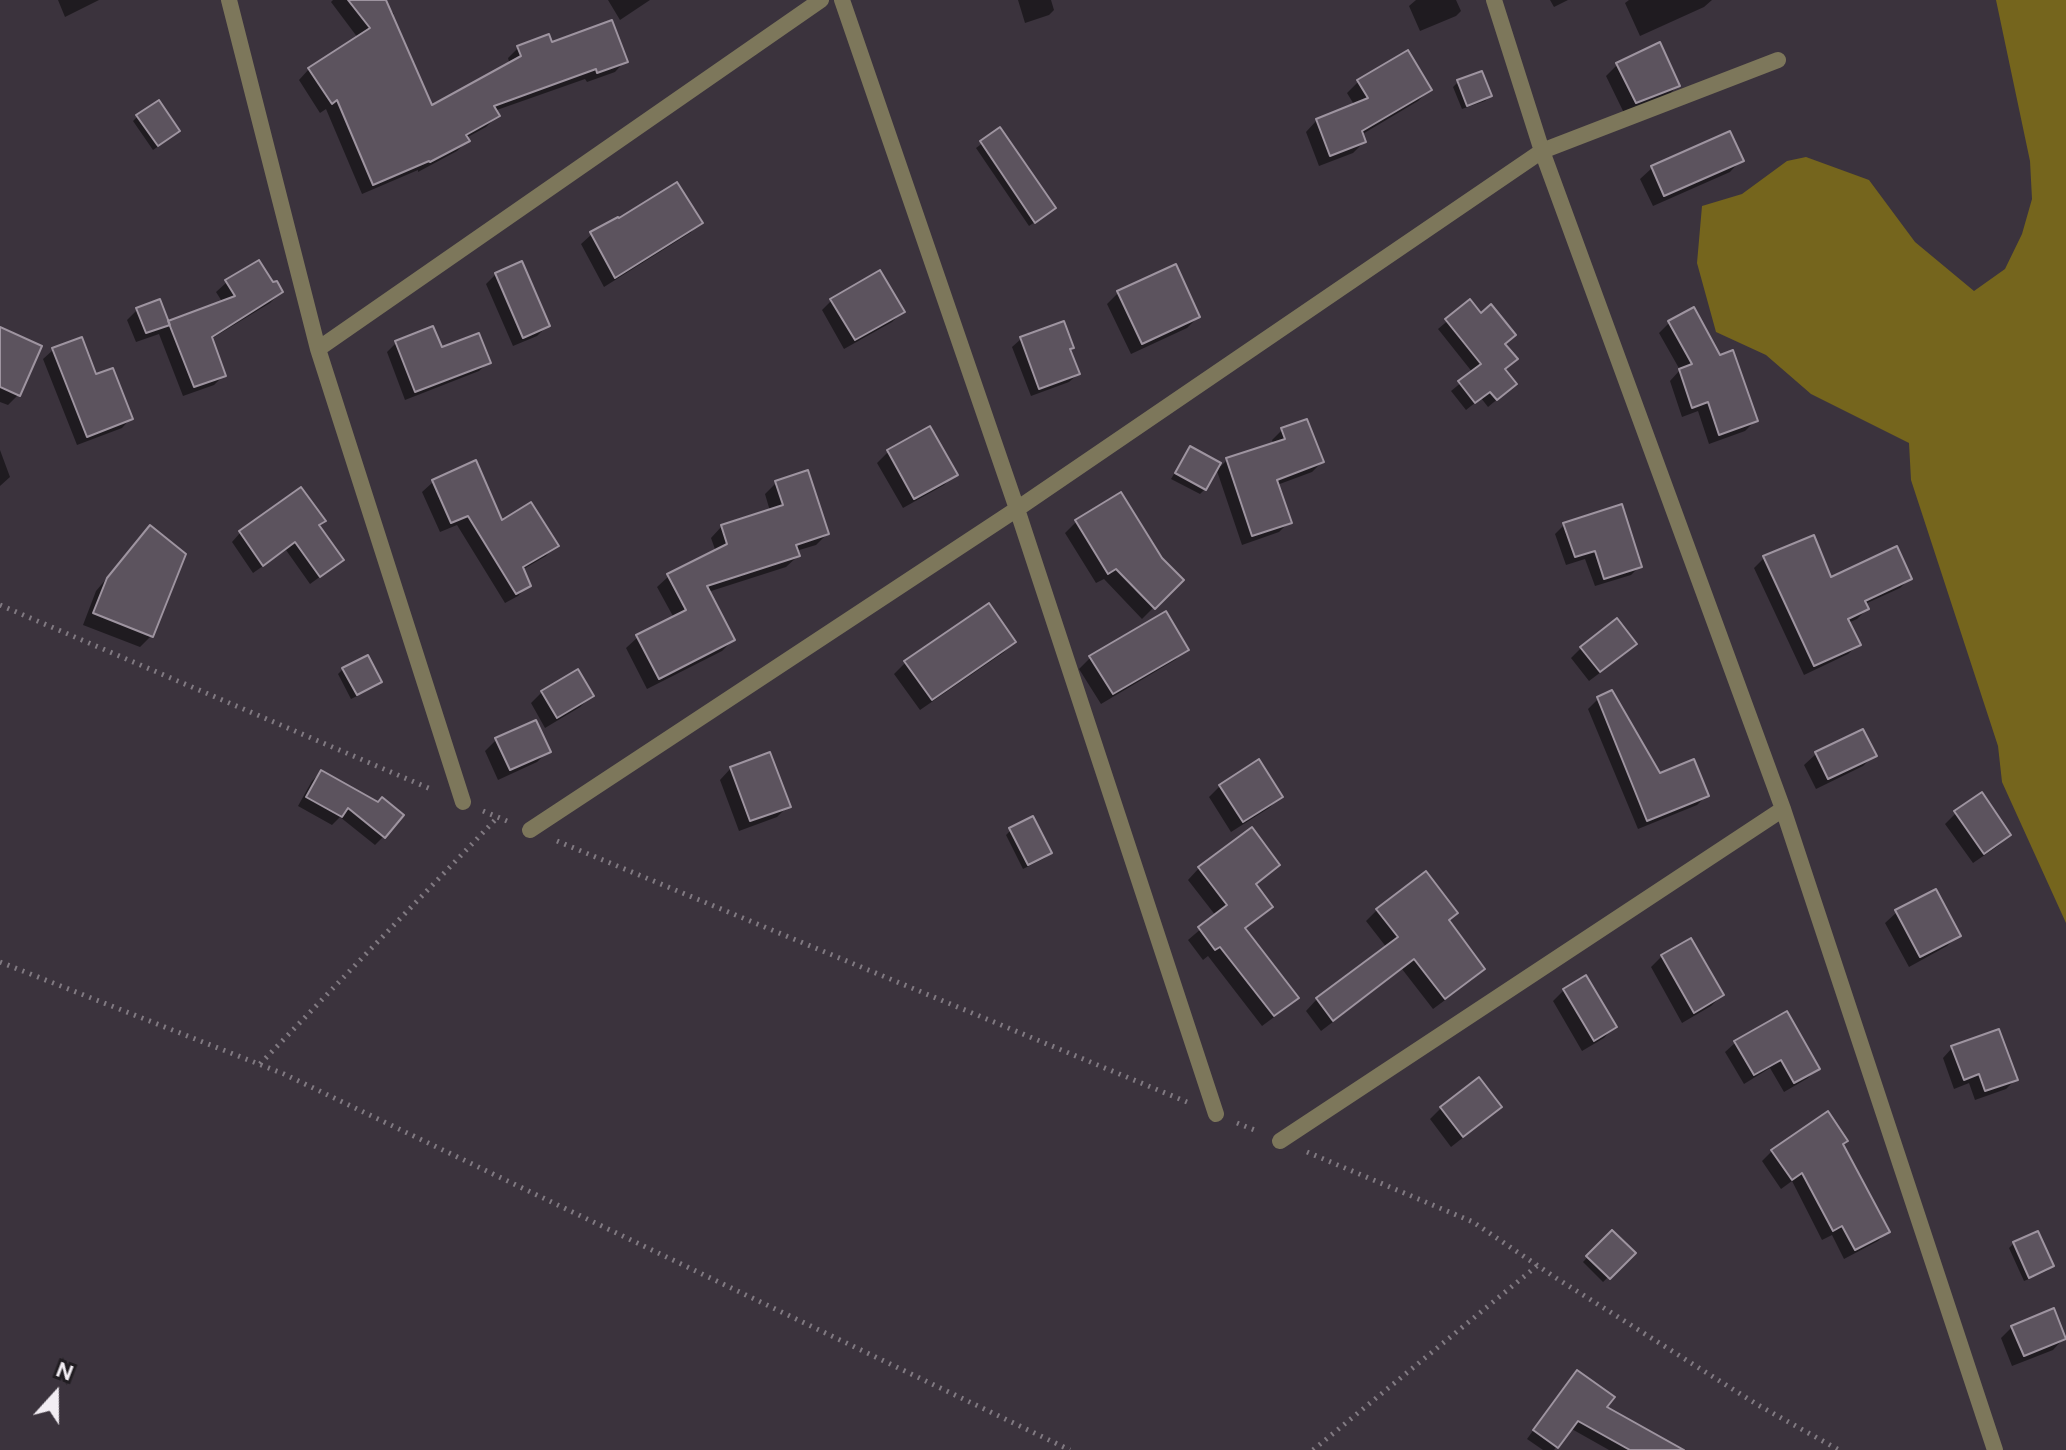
<!DOCTYPE html>
<html>
<head>
<meta charset="utf-8">
<style>
  body { margin:0 }
  #map { position:relative; width:2066px; height:1450px; overflow:hidden; background:#3b333d; font-family:"DM Sans",sans-serif }
  canvas { display:block }
  .north { position:absolute; left:16px; top:1354px; width:80px; height:80px; -webkit-text-stroke:6px #201c21; paint-order:stroke; rotate:21deg; font-size:22px; font-weight:700; line-height:32px; text-align:center; color:#f2edf3 }
  .north::after { content:''; display:block; margin:auto; width:28px; height:36px; background:#f2edf3; clip-path:polygon(50% 0,100% 100%,50% 72%,0 100%) }
</style>
</head>
<body>
<div id="map">
<canvas width="2066" height="1450"></canvas>
<div class="north">N</div>
</div>
<script>
const context = document.querySelector('canvas').getContext('2d');
context.lineJoin = 'round';
function fillPath(path, color) { context.fillStyle = color; context.fill(path, 'evenodd'); }
const shape = rows => new Path2D(rows.map(r => 'M' + r).join(''));
function stroke(path, color, width, dash) { context.strokeStyle = color; context.lineWidth = width; context.lineCap = dash ? 'butt' : 'round'; context.setLineDash(dash || []); context.stroke(path); }
const forest = shape([
  [1996,0,2066,0,2066,923,2002,782,1998,746,1911,480,1909,443,1811,394,1766,355,1716,332,1697,263,1702,206,1742,194,1787,161,1806,157,1869,180,1915,242,1974,291,2005,269,2022,234,2032,199,2030,161]
]);
const shadow = shape([
  [58,0,99,0,65,17],
  [333,0,383,0,394,14,391,16,431,108,510,65,508,58,519,47,551,44,625,61,615,72,587,82,585,79,494,111,497,116,486,127,466,138,467,141,457,151,418,172,418,170,362,194,326,109,320,113,299,80,309,69,358,38,331,2],
  [608,0,650,0,620,20],
  [1018,0,1051,0,1054,10,1049,15,1025,23],
  [1416,0,1456,0,1461,11,1456,16,1420,31,1409,6],
  [1550,0,1568,0,1554,7],
  [1629,0,1712,0,1704,7,1640,36,1625,3],
  [1618,64,1678,85,1667,97,1624,113,1606,76],
  [1358,82,1429,90,1418,101,1361,135,1364,142,1353,153,1319,166,1306,132,1317,120,1355,106,1347,93],
  [1458,82,1490,96,1485,101,1462,109,1453,87],
  [138,116,173,136,153,150,133,121],
  [1000,130,1048,213,1029,226,976,148],
  [1729,134,1741,160,1730,172,1653,206,1640,179,1652,168],
  [701,222,690,233,604,287,581,244,592,234],
  [1175,267,1198,317,1187,328,1131,354,1107,304,1118,293],
  [496,274,547,326,537,336,513,346,486,284],
  [227,282,281,292,270,303,211,339,224,375,214,385,183,396,159,334,136,342,127,320,137,310,167,324,223,303,216,292],
  [832,300,902,312,892,322,844,349,822,310],
  [1470,302,1503,345,1506,392,1488,407,1481,398,1466,410,1451,391,1473,373,1438,329],
  [1693,310,1755,421,1745,431,1709,444,1698,411,1682,417,1670,381,1680,370,1659,333,1669,323],
  [0,330,18,395,8,405,0,402],
  [1021,339,1072,347,1069,350,1078,374,1069,382,1031,396,1012,347],
  [81,340,95,377,131,418,122,428,77,445,43,359,53,350],
  [396,343,441,350,488,362,479,371,405,400,387,352],
  [1282,430,1322,462,1312,472,1277,485,1289,522,1279,532,1242,545,1216,468,1205,489,1200,494,1171,479,1186,454,1191,448,1221,466,1227,460,1274,445,1272,440],
  [0,450,10,477,0,486],
  [888,452,955,474,944,485,903,508,877,463],
  [433,482,501,522,556,545,546,556,522,570,528,585,518,596,505,603,457,525,440,532,422,492],
  [776,483,827,534,816,545,796,551,798,556,786,567,708,592,733,640,722,651,647,689,626,648,638,637,674,618,657,587,669,576,716,552,711,538,722,526,770,511,765,494],
  [301,490,317,526,332,568,310,584,286,550,253,573,232,542,240,533],
  [1076,522,1160,559,1181,580,1142,619,1104,579,1096,583,1065,533],
  [1564,525,1640,566,1631,575,1595,586,1585,559,1566,565,1555,534],
  [150,527,151,636,140,647,83,625,96,591],
  [1813,538,1830,580,1909,579,1900,588,1865,604,1867,609,1857,619,1848,623,1858,645,1848,654,1804,675,1754,568,1764,558],
  [1014,642,1003,653,920,710,894,674,905,663],
  [1635,644,1625,654,1589,681,1571,658,1581,648],
  [1186,649,1175,660,1101,704,1079,669,1091,657],
  [343,669,380,682,375,687,351,699,338,674],
  [542,692,591,696,580,707,545,728,531,703],
  [1598,699,1659,775,1707,795,1697,805,1638,829,1588,709],
  [1862,731,1874,755,1863,766,1816,789,1804,765,1816,754],
  [496,740,548,751,537,762,498,780,485,751],
  [731,768,788,806,777,817,739,831,720,780],
  [321,772,383,837,375,845,340,817,332,825,298,806,312,781],
  [1220,786,1280,797,1269,808,1231,832,1209,797],
  [1956,813,2009,835,1998,846,1973,863,1945,824],
  [1011,830,1050,853,1045,858,1023,869,1006,835],
  [1278,864,1254,885,1270,907,1244,929,1296,998,1285,1009,1262,1026,1208,956,1203,960,1188,940,1216,916,1188,880,1199,868],
  [1377,910,1447,921,1483,969,1472,980,1433,1009,1402,969,1321,1031,1306,1011,1317,999,1387,948,1366,921],
  [1897,912,1958,935,1947,946,1909,967,1885,923],
  [1662,956,1722,995,1711,1006,1682,1023,1651,967],
  [1564,990,1615,1026,1604,1038,1582,1051,1553,1001],
  [1735,1043,1817,1068,1808,1078,1784,1092,1770,1068,1744,1084,1725,1052],
  [1952,1048,2016,1079,2006,1089,1975,1100,1969,1083,1954,1089,1943,1058],
  [1478,1080,1499,1107,1488,1118,1451,1147,1430,1119,1441,1108],
  [1841,1145,1888,1231,1878,1241,1844,1259,1832,1235,1822,1240,1792,1181,1781,1189,1762,1161,1772,1151],
  [1612,1232,1633,1253,1603,1282,1583,1262],
  [2014,1243,2052,1266,2047,1271,2024,1281,2009,1248],
  [2012,1327,2064,1338,2053,1350,2012,1366,2001,1338],
  [1570,1380,1604,1408,1638,1450,1609,1450,1570,1428,1554,1450,1543,1450,1527,1439]
]);
const building = shape([
  [348,0,386,0,432,105,521,56,517,46,549,34,552,42,612,20,628,62,597,73,596,69,494,106,500,116,466,135,470,141,430,162,429,161,373,185,337,100,332,104,308,68,370,28,348,0],
  [1660,42,1680,86,1636,103,1616,63,1660,42],
  [1408,50,1432,90,1362,131,1366,142,1330,156,1316,119,1368,98,1357,80,1408,50],
  [1482,71,1492,96,1467,106,1457,80,1482,71],
  [159,100,180,131,158,146,136,115,159,100],
  [1000,127,1056,208,1035,223,980,141,1000,127],
  [1730,131,1744,161,1664,196,1651,166,1730,131],
  [677,182,703,223,615,278,590,232,618,217,619,218,677,182],
  [259,260,273,282,277,281,283,292,212,337,226,376,194,387,168,321,235,296,225,280,259,260],
  [522,261,550,326,523,338,495,273,522,261],
  [1176,264,1200,317,1142,344,1117,291,1176,264],
  [880,270,905,312,855,340,830,299,880,270],
  [160,299,170,325,146,333,136,308,160,299],
  [1470,299,1481,313,1491,304,1516,335,1505,344,1518,359,1505,369,1517,384,1497,400,1490,392,1475,403,1458,381,1481,364,1445,319,1470,299],
  [1694,307,1720,355,1733,350,1758,421,1719,435,1708,402,1692,408,1679,369,1692,364,1668,321,1694,307],
  [1064,321,1074,348,1070,349,1080,374,1039,389,1020,337,1064,321],
  [433,326,442,347,479,333,491,363,415,392,395,341,433,326],
  [0,327,42,346,20,396,0,387,0,327],
  [82,337,96,374,113,368,133,419,87,437,52,348,82,337],
  [1307,419,1324,462,1277,480,1292,523,1252,536,1226,458,1285,439,1281,428,1307,419],
  [930,426,958,475,914,499,887,450,930,426],
  [1190,446,1221,463,1206,490,1175,473,1190,446],
  [476,460,502,520,531,502,559,546,523,567,531,586,516,594,468,516,451,523,432,480,476,460],
  [808,470,829,534,796,545,800,556,707,586,735,640,659,679,636,635,686,610,667,574,727,544,721,525,783,505,775,481,808,470],
  [301,487,326,521,319,525,344,560,320,577,295,542,263,566,239,531,301,487],
  [1121,492,1162,558,1184,580,1155,609,1116,569,1108,574,1075,520,1121,492],
  [1622,504,1642,567,1604,579,1595,551,1575,557,1563,523,1622,504],
  [150,525,186,554,153,637,93,613,107,578,150,525],
  [1814,535,1831,577,1897,546,1912,579,1865,601,1869,609,1848,619,1861,645,1814,666,1763,556,1814,535],
  [989,603,1016,642,932,700,904,661,989,603],
  [1166,611,1189,650,1113,694,1089,656,1166,611],
  [1617,618,1637,644,1600,672,1580,647,1617,618],
  [368,655,382,682,357,695,342,668,368,655],
  [578,669,594,696,557,718,541,691,578,669],
  [1612,690,1660,773,1694,759,1709,796,1647,821,1597,697,1612,690],
  [536,720,551,752,510,770,495,738,536,720],
  [1863,729,1877,756,1828,779,1815,752,1863,729],
  [770,752,791,807,750,821,730,767,770,752],
  [1259,759,1283,797,1243,822,1219,785,1259,759],
  [321,770,378,802,382,797,404,815,385,838,348,808,342,817,306,797,321,770],
  [1982,792,2011,835,1984,854,1954,811,1982,792],
  [1033,816,1052,853,1028,865,1009,828,1033,816],
  [1252,827,1280,865,1256,884,1273,907,1245,928,1299,998,1274,1016,1220,947,1215,950,1198,927,1227,905,1198,867,1252,827],
  [1426,871,1458,913,1449,920,1485,969,1445,999,1414,959,1333,1021,1316,998,1398,937,1376,909,1426,871],
  [1936,889,1961,936,1920,957,1895,910,1936,889],
  [1691,938,1724,995,1694,1013,1661,955,1691,938],
  [1586,975,1617,1027,1594,1041,1563,989,1586,975],
  [1787,1011,1820,1069,1794,1083,1781,1060,1754,1075,1734,1041,1787,1011],
  [1999,1029,2018,1080,1985,1091,1979,1074,1964,1080,1951,1046,1999,1029],
  [1479,1077,1502,1107,1463,1137,1440,1107,1479,1077],
  [1828,1111,1848,1141,1843,1144,1890,1232,1855,1250,1842,1226,1833,1231,1802,1173,1792,1180,1771,1150,1828,1111],
  [1612,1230,1636,1253,1610,1279,1586,1256,1612,1230],
  [2038,1231,2054,1266,2029,1278,2013,1242,2038,1231],
  [2054,1308,2066,1339,2024,1356,2011,1326,2054,1308],
  [1577,1370,1615,1397,1607,1407,1684,1450,1630,1450,1578,1421,1558,1448,1533,1430,1577,1370]
]);
const path = shape([
  [0,605,433,790],
  [483,811,507,821],
  [557,841,1187,1102],
  [0,962,284,1074,1070,1450],
  [260,1064,498,817],
  [1237,1123,1257,1131],
  [1307,1152,1473,1222,1556,1278,1758,1405,1839,1450],
  [1313,1450,1538,1265]
]);
const street = shape([
  [229,0,318,349,463,802],
  [842,0,1017,509,1216,1114],
  [1494,0,1542,151,1783,809,1995,1450],
  [318,349,821,0],
  [530,830,1017,509,1542,151,1778,60],
  [1280,1141,1783,809]
]);
fillPath(forest, '#75651d');
fillPath(shadow, '#0007');
fillPath(building, '#5c535e');
stroke(building, '#9e94a0', 2);
stroke(path, '#817a82', 5, [2, 6]);
stroke(street, '#7d775b', 16);
</script>
</body>
</html>
